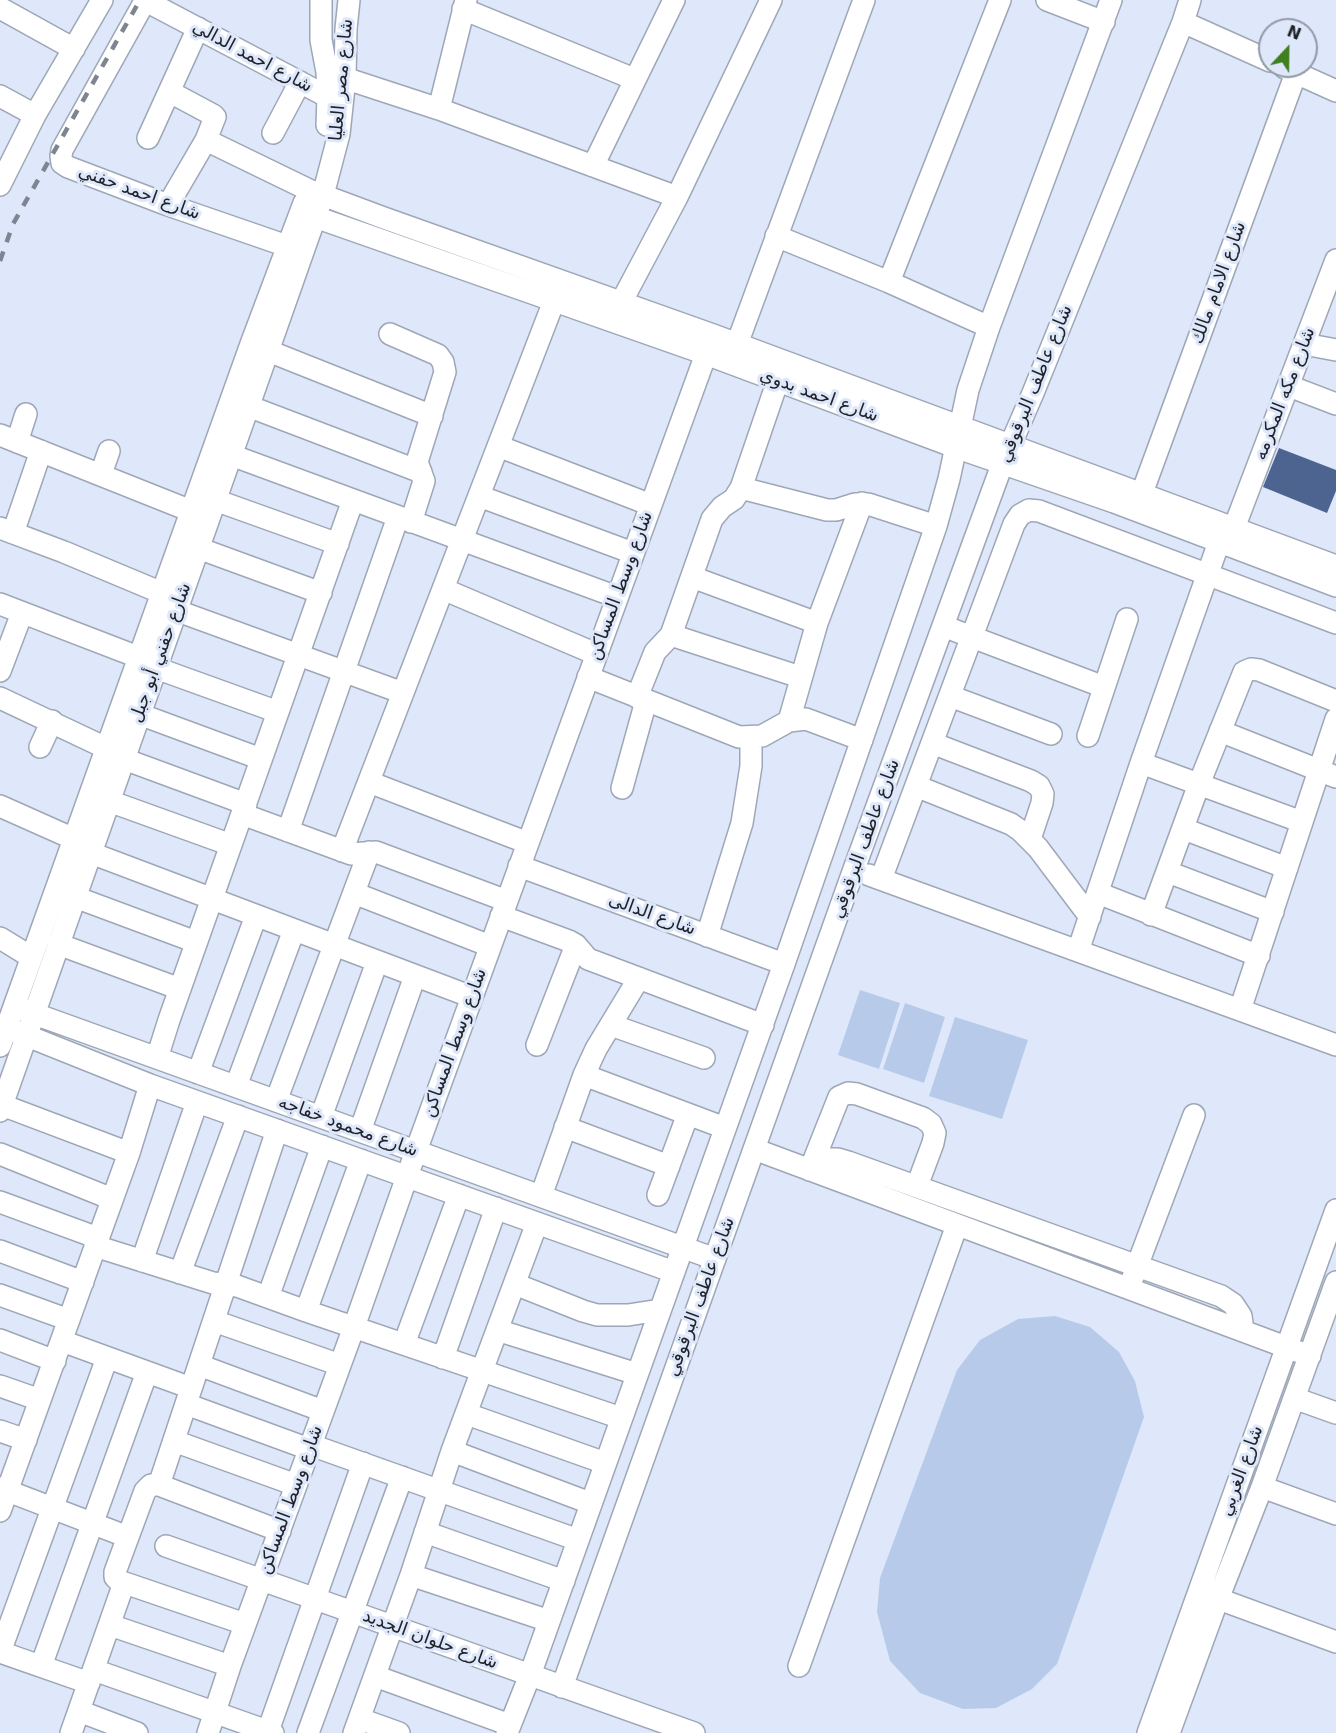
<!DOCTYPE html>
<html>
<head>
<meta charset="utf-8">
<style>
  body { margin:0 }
  #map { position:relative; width:1336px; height:1733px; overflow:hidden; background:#dee8fa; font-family:"DejaVu Sans",sans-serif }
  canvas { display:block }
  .north { position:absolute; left:1258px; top:18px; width:60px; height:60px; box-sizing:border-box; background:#dee8fa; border:2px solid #9299a6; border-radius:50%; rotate:22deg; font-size:16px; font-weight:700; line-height:24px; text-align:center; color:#1f2228 }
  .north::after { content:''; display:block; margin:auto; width:21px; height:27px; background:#407f1f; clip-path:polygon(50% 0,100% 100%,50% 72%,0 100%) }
</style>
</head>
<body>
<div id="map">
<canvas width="1336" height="1733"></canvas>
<div class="north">N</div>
</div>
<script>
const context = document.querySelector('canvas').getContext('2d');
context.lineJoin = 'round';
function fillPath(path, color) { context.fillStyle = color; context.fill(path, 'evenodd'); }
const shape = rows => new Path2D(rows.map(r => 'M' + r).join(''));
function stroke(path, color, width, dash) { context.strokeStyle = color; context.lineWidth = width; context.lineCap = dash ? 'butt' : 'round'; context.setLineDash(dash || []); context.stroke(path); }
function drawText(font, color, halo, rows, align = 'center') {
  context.font = font + ' "DejaVu Sans",Vazirmatn,sans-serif'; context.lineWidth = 6; context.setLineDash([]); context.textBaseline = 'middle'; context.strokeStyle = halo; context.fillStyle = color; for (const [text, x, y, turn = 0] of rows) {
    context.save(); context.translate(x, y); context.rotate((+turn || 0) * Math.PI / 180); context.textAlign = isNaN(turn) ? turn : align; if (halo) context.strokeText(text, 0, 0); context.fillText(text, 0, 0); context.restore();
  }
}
const green = shape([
  [860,990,900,1003,879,1069,838,1055],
  [905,1003,945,1017,924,1083,883,1069],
  [955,1017,1028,1040,1002,1119,929,1096],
  [1055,1316,1090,1327,1119,1352,1135,1381,1144,1417,1057,1664,1032,1689,996,1708,963,1709,920,1693,890,1661,877,1612,880,1578,957,1370,980,1340,1018,1319]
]);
const building = shape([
  [1279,448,1336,470,1336,491,1327,513,1263,487]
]);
const minor = shape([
  [144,0,328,97],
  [321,0,321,40,327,72,328,97,327,125],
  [1047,0,1104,22],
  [145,1,62,150,61,156,62,163,68,167,168,205,287,246],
  [0,8,74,49],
  [463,9,634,79],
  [1183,22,1270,61],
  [1285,68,1336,91],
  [332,74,439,109,677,197],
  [0,96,35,115],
  [439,109,466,0],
  [273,133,300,82],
  [148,138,198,28],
  [206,140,309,190,384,218,713,335,1336,566],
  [593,166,674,0],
  [0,185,35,115,102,0],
  [168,205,206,140,215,117,213,115,170,92],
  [301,212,706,354,955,447,1114,502,1336,586],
  [776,236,889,282,989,327],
  [889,282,1000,0],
  [615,314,677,197,771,0],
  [390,334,438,355,443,362,445,372,417,462,424,481,411,522],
  [737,344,864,0],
  [1304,344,1336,350],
  [256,346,432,416],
  [1289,386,1336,404],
  [248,406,421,472],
  [0,435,191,511],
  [17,442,26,414],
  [498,446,651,505],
  [231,455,617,597],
  [101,474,109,451],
  [741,488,827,510,836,510,855,504,868,504,936,526],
  [1142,493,1296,73],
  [479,496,633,553],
  [215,500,338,544],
  [0,528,64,552,162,593],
  [1234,528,1336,260],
  [13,533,41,451],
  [198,548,321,593],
  [692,577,817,623],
  [443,589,596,654],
  [0,604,138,657],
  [164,606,403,693],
  [943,626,1104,687],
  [671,635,800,677],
  [156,668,278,712],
  [0,671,22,613],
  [588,677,739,737,762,736,789,721,806,719,862,740],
  [950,696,1051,734],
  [637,697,655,652,671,635,712,519,722,507,734,499,741,488,778,380],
  [0,698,106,748],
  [139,714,261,759],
  [789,721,817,623,862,503],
  [1220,731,1336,777],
  [1088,736,1127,619],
  [932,743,1031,781,1039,786,1043,794,1042,803,1030,839],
  [40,747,52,721],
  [124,759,246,804],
  [1141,763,1302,822],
  [369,782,528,843],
  [916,786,1011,824,1021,831,1038,848,1090,917],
  [622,788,646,701],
  [109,801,231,845],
  [0,806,74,839],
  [242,814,351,854,376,852,507,901],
  [1184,829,1287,868],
  [288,831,398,517],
  [342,851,554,301],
  [91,853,472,997],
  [519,866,784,964],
  [1168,872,1273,912],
  [869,875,1336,1045],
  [881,879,1014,524,1020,515,1029,510,1039,511,1336,623],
  [354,893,490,946],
  [1098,893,1259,956],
  [75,897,196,942],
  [1151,915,1199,784,1244,672,1251,669,1259,670,1336,701],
  [501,916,569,941,576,945,588,959,763,1025],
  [707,936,742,823,751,766,751,738],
  [0,938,31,957],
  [58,944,180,989],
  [1078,951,1141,763,1219,542],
  [21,1009,715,1259],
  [1240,1010,1336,719],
  [611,1025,704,1058],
  [15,1031,150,1085,674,1272],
  [537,1045,576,945],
  [0,1046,251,344,304,203],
  [157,1058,169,1020,353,500],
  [198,1073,256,916],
  [584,1075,725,1128],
  [236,1086,294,930],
  [276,1101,369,852],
  [2,1105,129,1153],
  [0,1111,323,195,339,134,345,78,346,29,349,0],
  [321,1117,377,962],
  [565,1127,669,1166],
  [360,1131,415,976],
  [754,1149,1310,1356],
  [0,1154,112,1199],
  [810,1170,818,1163,827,1159,838,1159,848,1162,1221,1296,1233,1304,1241,1316,1243,1331],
  [810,1170,839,1097,848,1093,857,1094,923,1118,931,1124,935,1133,933,1143,917,1186],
  [658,1195,688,1114],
  [541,1196,584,1075,596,1049,639,978],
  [0,1202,98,1238],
  [95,1246,213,1283,237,1286,306,1311,621,1418],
  [0,1251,83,1282],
  [142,1261,197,1102],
  [180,1273,238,1116],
  [1133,1277,1194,1115],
  [515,1284,583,1311,597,1315,628,1315,660,1310],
  [0,1295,69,1320],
  [268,1297,322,1146],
  [306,1311,361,1160],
  [214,1321,340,1365],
  [497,1330,637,1374],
  [0,1340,55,1361],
  [62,1341,191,1388],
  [404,1344,459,1195],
  [443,1358,496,1208],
  [199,1365,323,1411],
  [0,1386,40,1400],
  [1294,1398,1336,1413],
  [186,1404,309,1449],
  [467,1414,605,1463],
  [0,1431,26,1440],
  [174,1441,296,1485],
  [311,1445,578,1540],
  [452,1451,590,1503],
  [159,1485,277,1130],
  [1262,1487,1336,1514],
  [0,1488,128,1537],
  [0,1511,129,1153,150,1085],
  [425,1532,564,1581],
  [166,1546,694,1733],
  [411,1575,549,1621],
  [1205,1594,1336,1642],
  [245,1624,119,1581,115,1577,115,1572,145,1491,151,1485,159,1485,280,1531],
  [110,1625,230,1666],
  [0,1652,107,1358],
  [0,1652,89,1683],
  [41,1666,147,1372],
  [799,1666,957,1225],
  [94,1670,273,1733],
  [375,1676,510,1725],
  [562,1687,854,869,1003,462,1033,393,1183,22,1190,0],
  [79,1711,137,1733],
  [360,1719,399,1733],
  [268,1731,363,1463],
  [71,1733,124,1583],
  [208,1733,230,1666,354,1327,416,1151,706,354],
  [308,1733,402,1477],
  [354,1733,411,1575,452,1451,537,1223],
  [507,1733,530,1675,784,964,936,526,949,479,968,390,989,327,1111,0],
  [1148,1733,1336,1210],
  [1169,1733,1218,1599,1262,1487,1336,1282]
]);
const rail = shape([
  [0,261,13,224,140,0]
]);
const streetNames = [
  ["شارع احمد الدالي",252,57,28],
  ["شارع مصر العليا",342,80,-85],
  ["شارع احمد حفني",139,193,20],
  ["شارع الامام مالك",1219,283,-70],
  ["شارع عاطف البرقوقي",1036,384,-68],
  ["شارع مكه المكرمه",1285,394,-69],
  ["شارع احمد بدوي",819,396,20],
  ["شارع وسط المساكن",621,586,-70],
  ["شارع حفني أبو جبل",161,653,-70],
  ["شارع عاطف البرقوقي",866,839,-70],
  ["شارع الدالى",652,915,20],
  ["شارع وسط المساكن",455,1043,-70],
  ["شارع محمود خفاجه",348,1127,20],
  ["شارع عاطف البرقوقي",701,1297,-70],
  ["شارع الغربي",1242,1471,-70],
  ["شارع وسط المساكن",291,1500,-70],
  ["شارع حلوان الجديد",430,1640,20]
];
fillPath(green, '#b8caea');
fillPath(building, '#4d6490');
stroke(minor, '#9ea7b7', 24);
stroke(minor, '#fff', 21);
stroke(rail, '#7e8490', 4.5, [10, 10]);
drawText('18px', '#1f2228', '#dee8fa', streetNames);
</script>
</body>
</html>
